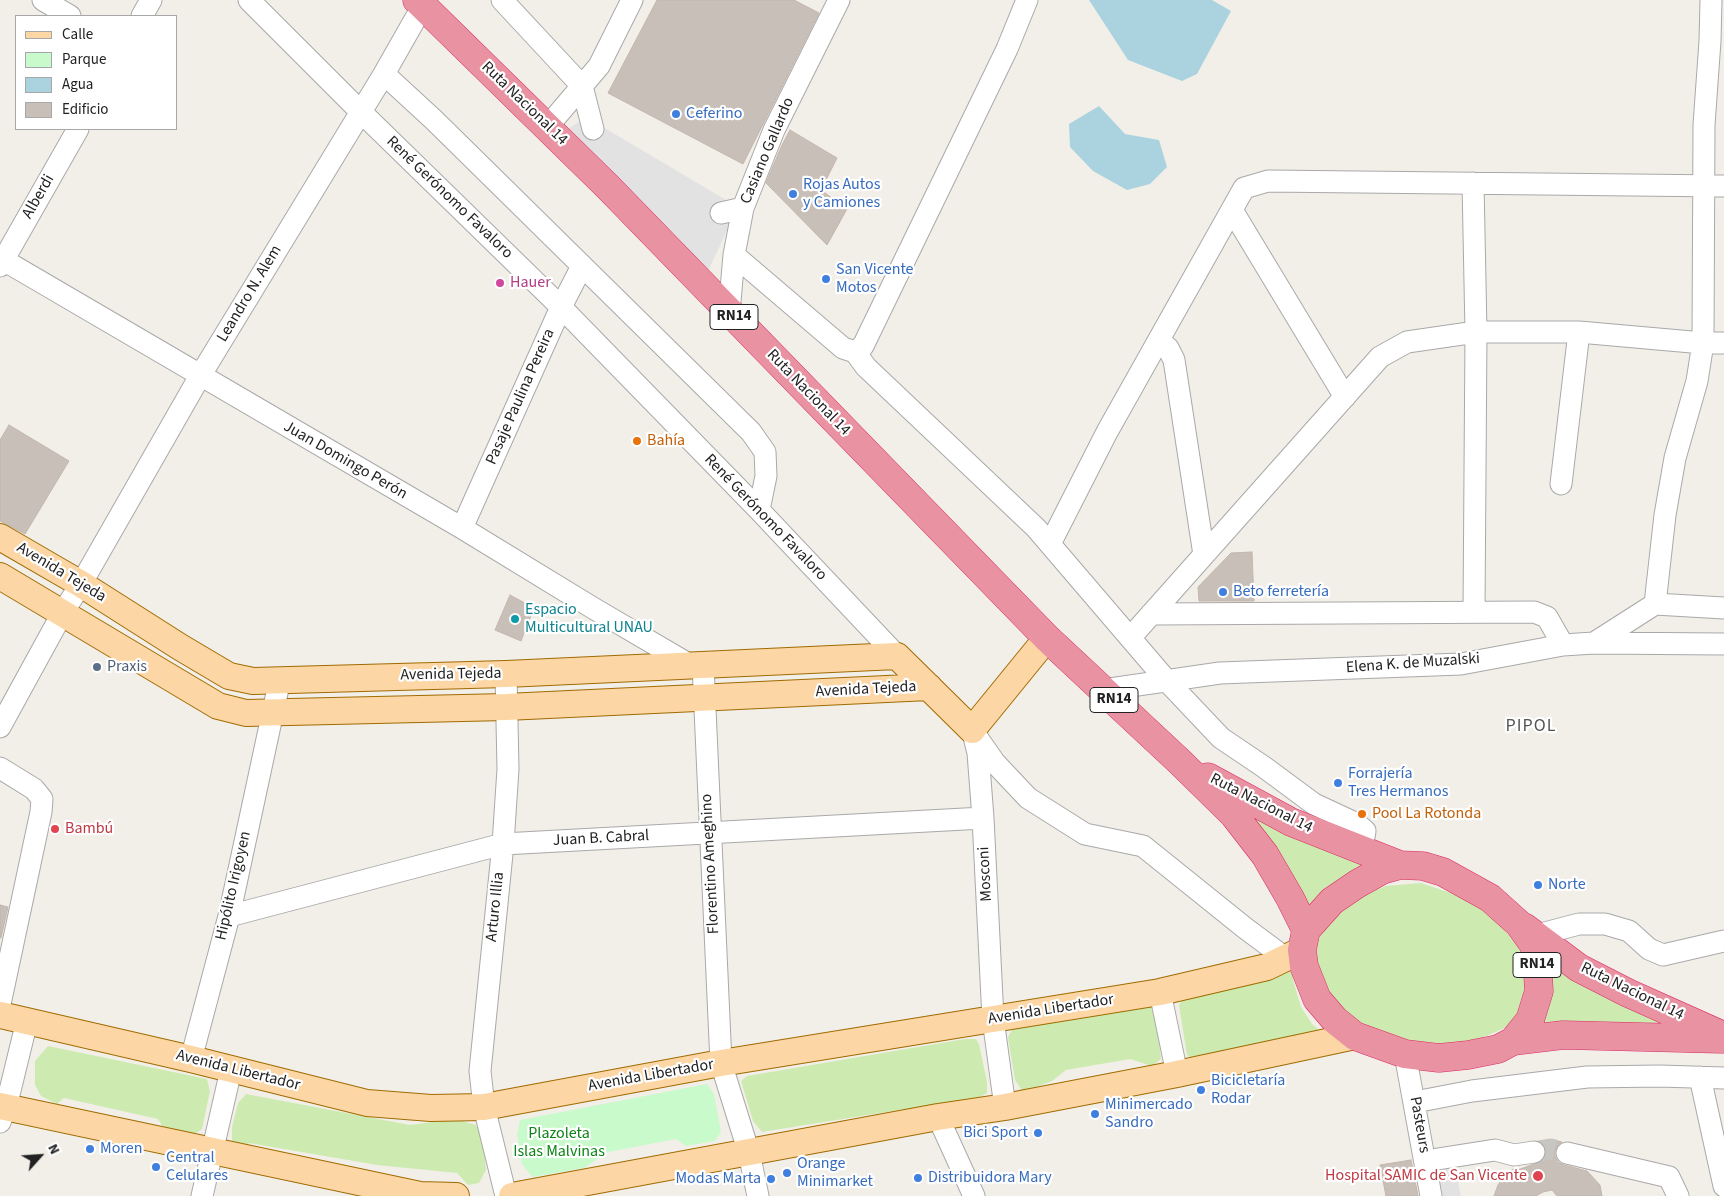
<!DOCTYPE html>
<html>
<head>
<meta charset="utf-8">
<style>
  body { margin:0 }
  #map { position:relative; width:1724px; height:1196px; overflow:hidden; background:#f2efe9; font-family:"Source Sans 3",sans-serif }
  canvas { display:block }
  .legend { position:absolute; left:15px; top:15px; width:162px; height:115px; box-sizing:border-box; background:#fff; border:1px solid #a7a7a7; margin:0; padding:6px 9px; list-style:none; font-size:15px; color:#222 }
  .legend li { display:flex; align-items:center; gap:10px; height:25px }
  .legend b { width:25px; border:1px solid #a7a7a7 }
  .north { position:absolute; left:15px; top:1131px; width:50px; height:50px; -webkit-text-stroke:4px #fff; paint-order:stroke; rotate:64deg; font-size:14px; font-weight:700; line-height:20px; text-align:center; color:#222 }
  .north::after { content:''; display:block; margin:auto; width:18px; height:22px; background:#222; clip-path:polygon(50% 0,100% 100%,50% 72%,0 100%) }
</style>
</head>
<body>
<div id="map">
<canvas width="1724" height="1196"></canvas>
<ul class="legend">
<li><b style="height:6px;background:#fcd6a4"></b>Calle</li>
<li><b style="height:14px;background:#c8facc"></b>Parque</li>
<li><b style="height:14px;background:#aad3df"></b>Agua</li>
<li><b style="height:14px;background:#c7bfb8"></b>Edificio</li>
</ul>
<div class="north">N</div>
</div>
<script>
const context = document.querySelector('canvas').getContext('2d');
context.lineJoin = 'round';
function fillPath(path, color) { context.fillStyle = color; context.fill(path, 'evenodd'); }
const shape = rows => new Path2D(rows.map(r => 'M' + r).join(''));
function stroke(path, color, width, dash) { context.strokeStyle = color; context.lineWidth = width; context.lineCap = dash ? 'butt' : 'round'; context.setLineDash(dash || []); context.stroke(path); }
function drawText(font, color, halo, rows, align = 'center') {
  context.font = font + ' "Source Sans 3",sans-serif'; context.lineWidth = 4.5; context.setLineDash([]); context.textBaseline = 'middle'; context.strokeStyle = halo; context.fillStyle = color; for (const [text, x, y, turn = 0] of rows) {
    context.save(); context.translate(x, y); context.rotate((+turn || 0) * Math.PI / 180); context.textAlign = isNaN(turn) ? turn : align; if (halo) context.strokeText(text, 0, 0); context.fillText(text, 0, 0); context.restore();
  }
}
const grass = shape([
  [1223,795,1374,865,1309,918],
  [1421,883,1469,899,1499,923,1518,947,1525,965,1524,1004,1507,1027,1451,1051,1374,1032,1346,1015,1320,982,1315,944,1333,917,1351,899,1386,886],
  [1542,953,1687,1030,1531,1030],
  [1292,964,1293,980,1301,1007,1312,1024,1325,1035,1197,1062,1187,1055,1179,1005,1185,996],
  [1148,1001,1157,1017,1161,1059,1152,1066,1130,1059,1066,1070,1052,1081,1023,1092,1015,1080,1008,1037,1014,1026],
  [965,1039,976,1039,979,1044,987,1082,987,1093,980,1097,762,1132,753,1121,741,1081,747,1076],
  [48,1046,207,1079,210,1091,202,1129,193,1135,164,1129,158,1119,64,1098,57,1104,41,1096,35,1085,35,1061],
  [246,1094,410,1125,455,1119,476,1125,483,1139,486,1170,479,1183,468,1185,457,1173,377,1165,249,1143,245,1149,232,1146,232,1127,238,1103]
]);
const park = shape([
  [707,1084,714,1094,721,1132,715,1141,686,1146,676,1139,608,1152,584,1168,532,1177,522,1164,517,1134,520,1120]
]);
const parking = shape([
  [586,117,738,207,708,271,565,131],
  [1455,1167,1461,1196,1431,1196,1427,1171]
]);
const water = shape([
  [1089,0,1212,0,1231,11,1197,74,1182,81,1128,60],
  [1099,106,1125,134,1159,140,1167,167,1150,184,1127,190,1093,171,1070,147,1069,124]
]);
const building = shape([
  [657,0,794,0,819,13,743,164,608,93,657,0],
  [790,130,837,158,821,190,847,209,827,245,766,183,782,145,790,130],
  [9,425,69,461,25,534,0,521,0,440,9,425],
  [1252,552,1254,601,1199,601,1198,587,1231,553,1252,552],
  [510,595,534,608,521,641,495,630,510,595],
  [0,905,8,907,1,938,0,938,0,905],
  [1554,1140,1562,1142,1558,1145,1555,1151,1555,1156,1558,1162,1564,1165,1587,1171,1600,1185,1602,1196,1557,1196,1552,1190,1543,1192,1536,1196,1494,1196,1498,1185,1503,1178,1514,1168,1515,1171,1542,1161,1545,1157,1546,1151,1544,1145,1539,1141,1554,1140],
  [1411,1160,1418,1196,1386,1196,1380,1165,1411,1160]
]);
const minorTunnel = shape([
  [1534,1152,1550,1149,1567,1153]
]);
const minor = shape([
  [43,0,70,16],
  [249,0,361,112,561,307,759,510,897,656],
  [502,0,582,86,593,129],
  [142,16,151,0],
  [384,74,434,120,751,432,765,452,766,476,759,510],
  [548,126,599,66,632,0],
  [1473,183,1476,332,1474,612],
  [1232,210,1345,397],
  [721,213,743,208],
  [734,255,843,348,855,352,866,367,1036,528,1167,681,1221,738,1264,767,1314,804,1357,824,1365,831,1362,849],
  [0,258,462,528,593,608,690,665],
  [0,266,78,129],
  [729,313,734,255,743,208,774,130,839,0],
  [1159,340,1168,348,1174,360,1204,555],
  [855,352,863,346,1007,49,1027,0],
  [1561,484,1579,332],
  [462,528,561,307,582,266],
  [1050,544,1107,432,1244,188,1268,181,1724,186],
  [1655,604,1724,608],
  [1151,614,1534,612,1547,617,1563,645],
  [1130,638,1380,357,1407,342,1476,332,1579,332,1703,343,1724,343],
  [1594,643,1655,604,1665,515,1675,458,1697,381,1703,343,1704,125,1710,41,1711,0],
  [703,665,721,1063,749,1153,758,1196],
  [506,674,508,769,503,844,480,1071,484,1107,506,1196],
  [1103,690,1220,673,1461,664,1563,645,1594,643,1724,644],
  [0,727,63,612,81,584,200,376,384,74,426,0],
  [972,730,995,763,1028,798,1085,834,1143,846,1245,928,1284,957],
  [974,737,978,753,983,818,993,1019,1005,1107],
  [0,768,34,789,42,799,41,812,0,1004],
  [229,916,503,844,983,818],
  [1537,935,1579,924,1605,924,1629,931,1649,949,1663,955,1724,941],
  [1160,992,1177,1074],
  [1405,1054,1431,1196],
  [191,1059,229,916,280,679],
  [1700,1077,1724,1186],
  [1415,1102,1472,1091,1587,1077,1660,1076,1724,1078],
  [938,1117,974,1196],
  [0,1122,6,1107,27,1021],
  [1567,1153,1669,1177,1678,1196],
  [1425,1161,1495,1150,1514,1155,1534,1152],
  [202,1196,231,1070]
]);
const major = shape([
  [0,537,81,584,180,647,229,676,253,681,506,674,897,656,972,730,1047,638],
  [0,576,218,706,246,713,506,707,929,687],
  [0,1015,191,1059,367,1103,431,1108,484,1107,721,1063,1160,992,1267,967,1302,950],
  [0,1106,420,1195,456,1196],
  [512,1196,938,1117,1005,1107,1177,1074,1355,1036]
]);
const highway = shape([
  [417,0,608,187,1047,638,1180,762,1234,815,1265,855,1290,898,1306,930],
  [1208,777,1291,822,1400,865],
  [1400,865,1423,866,1443,872,1490,898,1519,924,1534,945,1537,961,1539,991,1530,1020,1513,1041,1498,1049,1468,1055,1439,1058,1405,1054,1355,1036,1335,1020,1317,999,1304,966,1302,950,1306,930,1332,901,1357,884,1382,870,1400,865],
  [1524,927,1579,968,1628,993,1724,1036],
  [1513,1041,1563,1035,1721,1039]
]);
const markers = [
  [676,114,5,"#3f7fe0"],
  [793,194,5,"#3f7fe0"],
  [826,279,5,"#3f7fe0"],
  [500,283,5,"#d1479c"],
  [637,441,5,"#e8710a"],
  [1223,592,5,"#3f7fe0"],
  [515,619,5,"#0f9aa8"],
  [97,667,5,"#5c6f8a"],
  [1338,783,5,"#3f7fe0"],
  [1362,814,5,"#e8710a"],
  [55,829,5,"#e0444e"],
  [1538,885,5,"#3f7fe0"],
  [1201,1090,5,"#3f7fe0"],
  [1095,1114,5,"#3f7fe0"],
  [1038,1133,5,"#3f7fe0"],
  [90,1149,5,"#3f7fe0"],
  [156,1167,5,"#3f7fe0"],
  [787,1173,5,"#3f7fe0"],
  [1538,1176,6,"#e0444e"],
  [918,1178,5,"#3f7fe0"],
  [771,1179,5,"#3f7fe0"]
];
const shields = [
  [734,317,48],
  [1114,700,48],
  [1537,965,48]
];
const shieldNames = [
  ["RN14",734,317],
  ["RN14",1114,700],
  ["RN14",1537,965]
];
const streetNames = [
  ["Ruta Nacional 14",524,104,44],
  ["Casiano Gallardo",768,151,-67],
  ["Alberdi",39,197,-60],
  ["René Gerónomo Favaloro",449,198,44],
  ["Leandro N. Alem",250,294,-59],
  ["Ruta Nacional 14",808,393,46],
  ["Pasaje Paulina Pereira",521,397,-66],
  ["Juan Domingo Perón",345,461,30],
  ["René Gerónomo Favaloro",765,518,46],
  ["Avenida Tejeda",61,573,31],
  ["Elena K. de Muzalski",1413,664,-4],
  ["Avenida Tejeda",451,675,-1],
  ["Avenida Tejeda",866,690,-3],
  ["Ruta Nacional 14",1261,804,27],
  ["Juan B. Cabral",601,839,-3],
  ["Florentino Ameghino",711,864,-93],
  ["Mosconi",986,874,-93],
  ["Hipólito Irigoyen",234,886,-77],
  ["Arturo Illia",496,907,-84],
  ["Ruta Nacional 14",1632,992,26],
  ["Avenida Libertador",1051,1010,-9],
  ["Avenida Libertador",238,1071,14],
  ["Avenida Libertador",651,1076,-10],
  ["Pasteurs",1419,1125,80]
];
const shopNames = [
  ["Ceferino",686,114],
  ["Rojas Autos",803,185],
  ["y Camiones",803,203],
  ["San Vicente",836,270],
  ["Motos",836,288],
  ["Beto ferretería",1233,592],
  ["Forrajería",1348,774],
  ["Tres Hermanos",1348,792],
  ["Norte",1548,885],
  ["Bicicletaría",1211,1081],
  ["Rodar",1211,1099],
  ["Minimercado",1105,1105],
  ["Sandro",1105,1123],
  ["Bici Sport",1028,1133,"right"],
  ["Moren",100,1149],
  ["Central",166,1158],
  ["Celulares",166,1176],
  ["Orange",797,1164],
  ["Minimarket",797,1182],
  ["Distribuidora Mary",928,1178],
  ["Modas Marta",761,1179,"right"]
];
const hotelNames = [
  ["Hauer",510,283]
];
const foodNames = [
  ["Bahía",647,441],
  ["Pool La Rotonda",1372,814]
];
const cultureNames = [
  ["Espacio",525,610],
  ["Multicultural UNAU",525,628]
];
const serviceNames = [
  ["Praxis",107,667]
];
const healthNames = [
  ["Bambú",65,829],
  ["Hospital SAMIC de San Vicente",1527,1176,"right"]
];
const parkNames = [
  ["Plazoleta",559,1134],
  ["Islas Malvinas",559,1152]
];
const neighbourhoodNames = [
  ["PIPOL",1531,727]
];
fillPath(grass, '#cdebb0');
fillPath(park, '#c8facc');
fillPath(parking, '#e2e2e2');
fillPath(water, '#aad3df');
fillPath(building, '#c7bfb8');
stroke(building, '#c4b6ab', 1);
stroke(minorTunnel, '#c8c6c1', 21, [21, 11]);
stroke(minor, '#a9a9a9', 23);
stroke(major, '#a06b00', 28);
stroke(highway, '#dc2a67', 29);
stroke(minor, '#fff', 21);
stroke(major, '#fcd6a4', 26);
stroke(highway, '#e892a2', 28);
for (const [x, y, r, color] of markers) { const dot = new Path2D(); dot.arc(x, y, r, 0, 2 * Math.PI); context.fillStyle = color; context.fill(dot); stroke(dot, '#fff', 2); }
for (const [x, y, w] of shields) { const box = new Path2D(); box.roundRect(x - w / 2, y - 12.5, w, 25, 4); context.fillStyle = '#fff'; context.fill(box); stroke(box, '#222', 1); }
drawText('bold 15px', '#222', null, shieldNames);
drawText('16px', '#222', '#fff', streetNames);
drawText('16px', '#366cbe', '#fff', shopNames, 'left');
drawText('16px', '#b23c85', '#fff', hotelNames, 'left');
drawText('16px', '#c56008', '#fff', foodNames, 'left');
drawText('16px', '#0d838f', '#fff', cultureNames, 'left');
drawText('16px', '#4e5e75', '#fff', serviceNames, 'left');
drawText('16px', '#be3a42', '#fff', healthNames, 'left');
drawText('16px', '#0c8416', '#fff', parkNames);
context.letterSpacing = '1px';
drawText('18px', '#555', '#fff', neighbourhoodNames);
context.letterSpacing = '0px';
</script>
</body>
</html>
